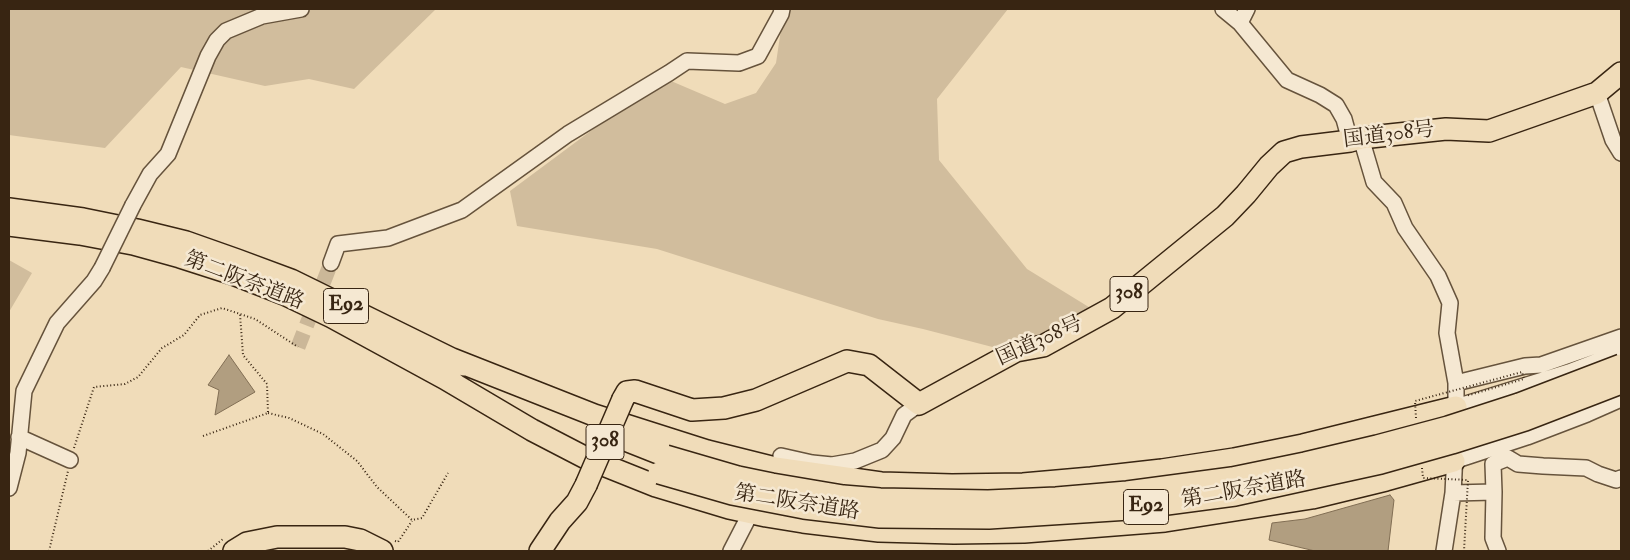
<!DOCTYPE html>
<html>
<head>
<meta charset="utf-8">
<style>
  body { margin:0 }
  #map { position:relative; width:1630px; height:560px; overflow:hidden; background:#f0dcb9; font-family:"IM FELL Double Pica",serif }
  canvas { display:block }
  .frame { position:absolute; inset:0; border:10px solid #382512; pointer-events:none }
</style>
</head>
<body>
<div id="map">
<canvas width="1630" height="560"></canvas>
<div class="frame"></div>
</div>
<script>
const context = document.querySelector('canvas').getContext('2d');
context.lineJoin = 'round';
function fillPath(path, color) { context.fillStyle = color; context.fill(path, 'evenodd'); }
const shape = rows => new Path2D(rows.map(r => 'M' + r).join(''));
function stroke(path, color, width, dash) { context.strokeStyle = color; context.lineWidth = width; context.lineCap = dash ? 'butt' : 'round'; context.setLineDash(dash || []); context.stroke(path); }
function drawText(font, color, halo, rows, align = 'center') {
  context.font = font + ' "IM FELL Double Pica","Noto Serif JP",serif'; context.lineWidth = 5; context.setLineDash([]); context.textBaseline = 'middle'; context.strokeStyle = halo; context.fillStyle = color; for (const [text, x, y, turn = 0] of rows) {
    context.save(); context.translate(x, y); context.rotate((+turn || 0) * Math.PI / 180); context.textAlign = isNaN(turn) ? turn : align; if (halo) context.strokeText(text, 0, 0); context.fillText(text, 0, 0); context.restore();
  }
}
const green = shape([
  [9,9,436,9,354,89,309,79,265,86,181,67,105,148,9,135],
  [784,9,1008,9,937,99,939,160,1027,269,1105,317,1065,347,1031,357,923,329,878,319,657,249,517,226,510,191,623,107,671,81,725,104,756,93,776,63],
  [9,260,32,273,9,312]
]);
const water = shape([
  [229,355,255,392,215,415,219,390,208,385,229,355],
  [1390,495,1394,500,1388,551,1315,551,1269,540,1272,523,1305,519,1390,495]
]);
const minorTunnel = shape([
  [298,347,331,263]
]);
const path = shape([
  [268,413,289,418,323,434,357,461,377,487,412,520,422,518,448,473],
  [203,436,268,413,267,384,243,355,240,314],
  [74,448,94,387,125,384,138,377,162,348,184,335,200,315,222,308,255,319,298,347],
  [395,541,398,542,412,521],
  [49,551,68,471],
  [208,551,223,539]
]);
const minor = shape([
  [1223,9,1240,23,1287,80,1320,95,1336,105,1344,119,1350,141],
  [1240,23,1247,9],
  [1597,93,1613,140,1621,153],
  [1361,138,1374,182,1394,203,1405,228,1438,276,1450,303,1447,333,1456,383,1456,415],
  [133,205,150,174,168,154,208,56,217,40,226,31,262,16,301,9],
  [331,263,338,244,388,238,462,210,568,134,669,73,687,61,739,63,758,56,781,14,782,9],
  [1456,383,1525,366,1541,365,1621,337],
  [1456,407,1569,372,1621,352],
  [19,437,70,460],
  [781,456,812,463,832,465,855,461,882,450,893,438,904,415,919,404],
  [1454,461,1527,437,1587,414,1621,399],
  [9,488,18,453,24,391,57,323,94,281,102,268],
  [1494,492,1493,464,1508,458,1518,464,1543,466,1586,468,1598,474,1616,480,1621,478],
  [1453,493,1494,492,1493,538,1498,551],
  [731,551,747,520],
  [1444,551,1453,493,1455,453]
]);
const highway = shape([
  [9,209,83,219,137,230,186,242,237,260,291,280,464,365],
  [9,225,80,234,133,244,180,257,233,274,284,294,332,317,455,384],
  [452,359,594,415,707,451,775,468,881,483,952,485,1023,484,1091,478,1162,470,1234,459,1303,445,1456,407],
  [444,378,532,430,586,458,656,486,729,508,766,516,803,522,879,531,954,533,1024,532,1165,521,1312,498,1386,480,1454,461],
  [623,399,627,392,635,391,692,410,724,408,756,400,847,361,869,365,919,404,1016,351,1043,346,1112,308,1225,216,1246,194,1269,166,1284,152,1301,147,1350,141,1361,138,1446,129,1489,131,1597,93,1621,73],
  [618,437,666,456],
  [234,551,247,543,277,537,345,537,360,540,382,551],
  [540,551,560,521,577,502,586,485]
]);
const pathBridge = shape([
  [1416,418,1415,401,1522,372,1524,379,1466,396],
  [1422,468,1423,478,1468,480,1464,551]
]);
const minorBridge = shape([
  [102,268,133,205]
]);
const highwayBridge = shape([
  [666,456,738,477,772,484,843,496,880,499,988,501,1056,498,1127,492,1232,478,1305,463,1377,446,1448,427,1519,404,1621,365],
  [659,473,732,494,804,508,880,517,989,518,1129,509,1235,495,1381,463,1452,443,1525,420,1621,383],
  [586,485,623,399]
]);
const shields = [
  [1129,294,38],
  [346,306,45],
  [605,442,38],
  [1146,507,45]
];
const shieldNames = [
  ["308",1129,294],
  ["E92",346,306],
  ["308",605,442],
  ["E92",1146,507]
];
const streetNames = [
  ["国道308号",1389,136,-7],
  ["第二阪奈道路",244,282,21],
  ["国道308号",1040,342,-24],
  ["第二阪奈道路",1244,491,-10],
  ["第二阪奈道路",797,504,9]
];
fillPath(green, '#d1bd9d');
fillPath(water, '#b19e80');
stroke(water, '#816e54', 1);
stroke(minorTunnel, '#cbb798', 15, [15, 8]);
stroke(minor, '#66533c', 18);
stroke(highway, '#382512', 24);
stroke(path, '#382512', 2, [1, 2.5]);
stroke(minor, '#f5e8d2', 15);
stroke(highway, '#f0dcb9', 21);
stroke(minorBridge, '#66533c', 18, []);
stroke(highwayBridge, '#382512', 24, []);
stroke(pathBridge, '#382512', 2, [1, 2.5]);
stroke(minorBridge, '#f5e8d2', 15);
stroke(highwayBridge, '#f0dcb9', 21);
for (const [x, y, w] of shields) { const box = new Path2D(); box.roundRect(x - w / 2, y - 17.5, w, 35, 4); context.fillStyle = '#f5e8d2'; context.fill(box); stroke(box, '#382512', 1); }
drawText('bold 20px', '#382512', null, shieldNames);
drawText('21px', '#382512', '#f5e8d2', streetNames);
</script>
</body>
</html>
